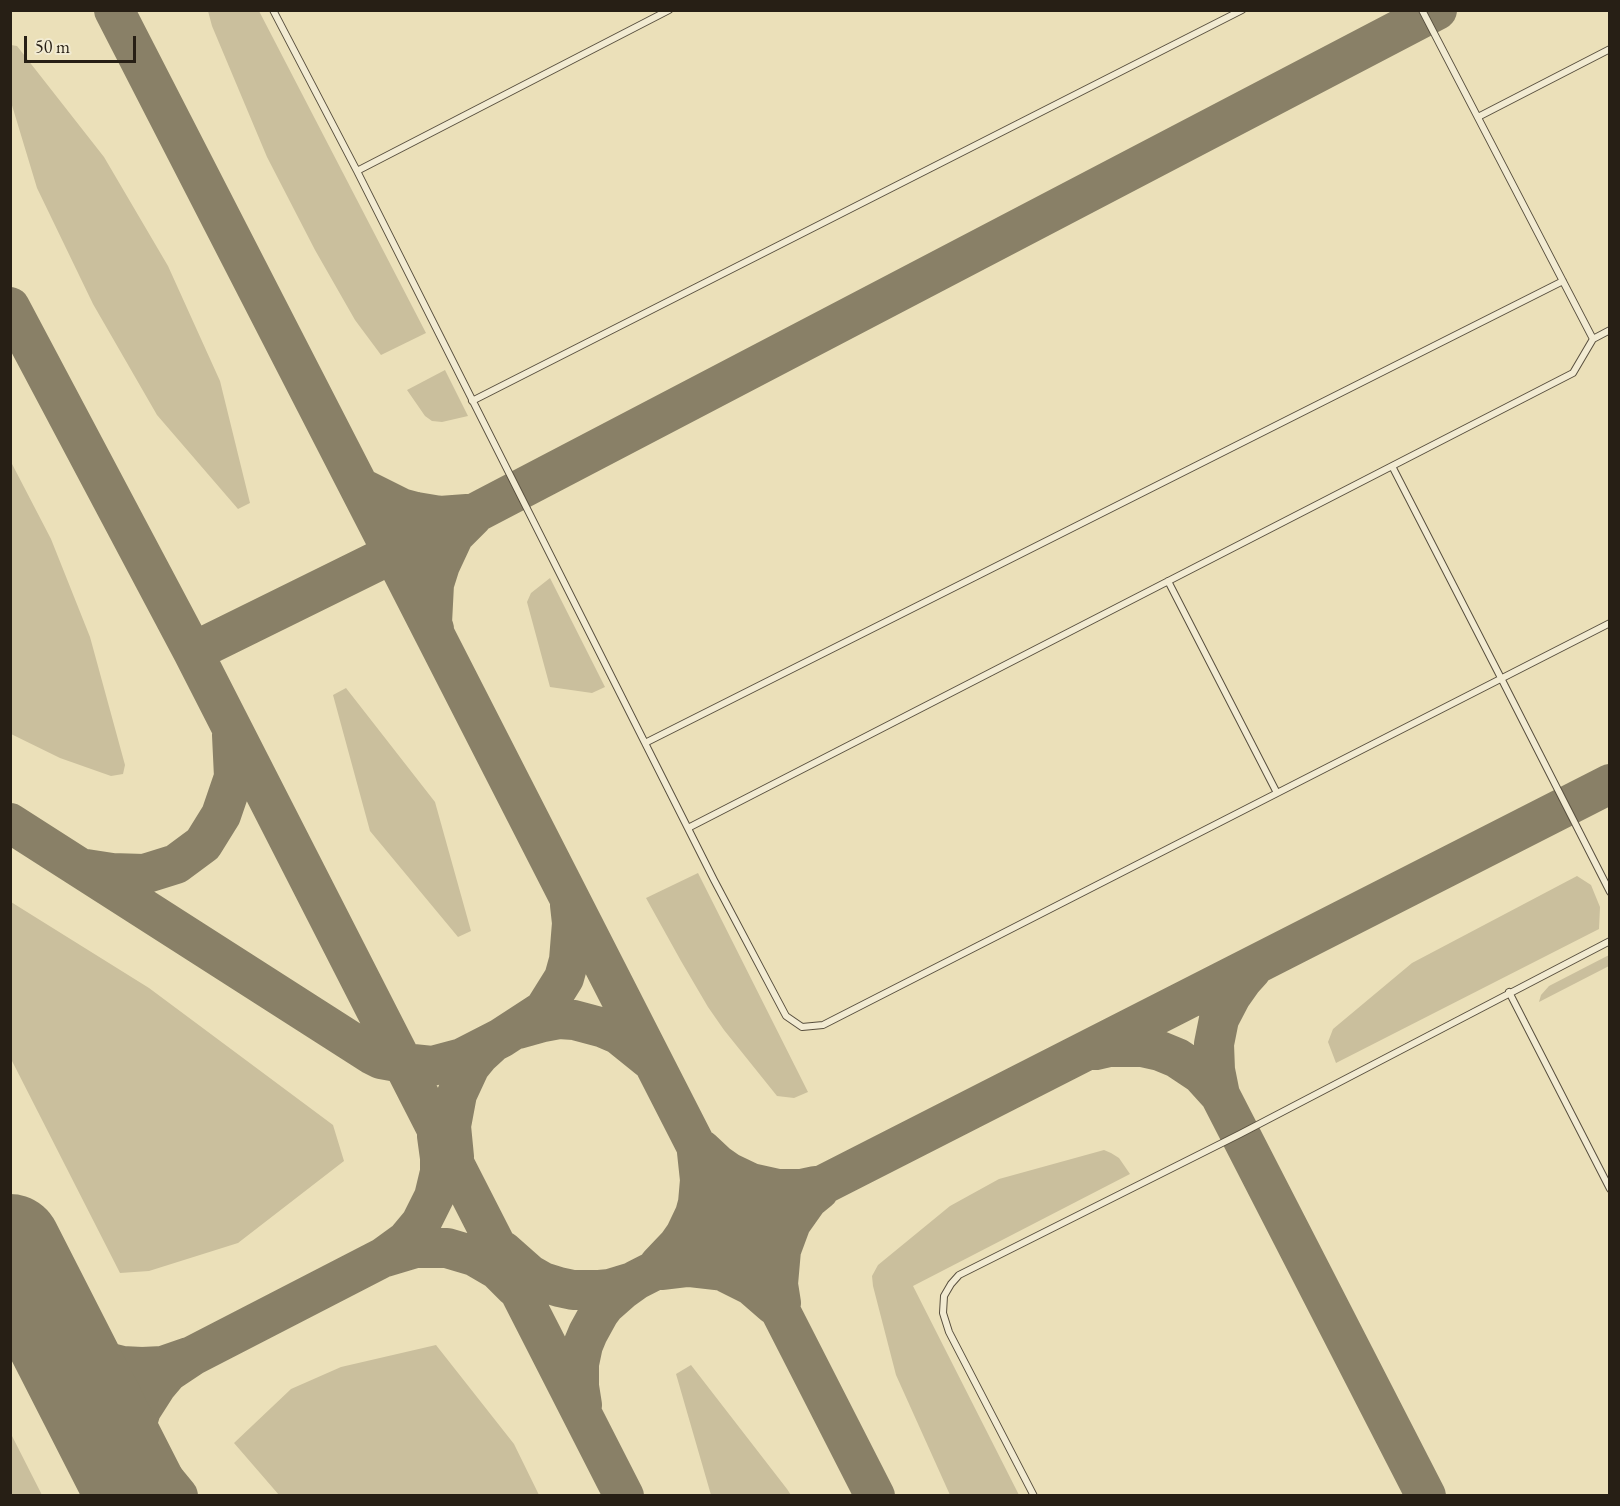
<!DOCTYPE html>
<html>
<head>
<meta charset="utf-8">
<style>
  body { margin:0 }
  #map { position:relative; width:1620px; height:1506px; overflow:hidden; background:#ebe0b9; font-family:"EB Garamond",serif }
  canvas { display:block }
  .frame { position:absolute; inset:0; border:12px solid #271f15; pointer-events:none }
  .scale { position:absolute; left:24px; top:36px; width:112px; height:27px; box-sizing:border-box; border:3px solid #271f15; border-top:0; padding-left:8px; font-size:18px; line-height:21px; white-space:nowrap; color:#271f15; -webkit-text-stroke:4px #f2ebd2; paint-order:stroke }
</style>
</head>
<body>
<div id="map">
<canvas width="1620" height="1506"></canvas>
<div class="frame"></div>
<div class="scale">50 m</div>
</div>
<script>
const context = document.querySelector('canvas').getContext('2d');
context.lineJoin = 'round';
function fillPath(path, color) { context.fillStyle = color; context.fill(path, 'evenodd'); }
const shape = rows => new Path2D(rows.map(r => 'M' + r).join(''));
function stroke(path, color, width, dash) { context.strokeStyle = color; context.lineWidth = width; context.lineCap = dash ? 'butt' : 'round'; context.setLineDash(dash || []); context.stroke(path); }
const green = shape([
  [208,11,259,11,426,333,381,355,355,320,315,250,267,157,212,26],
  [11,45,17,46,104,157,168,266,220,381,250,503,238,509,157,415,93,304,37,188,11,102],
  [445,370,468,416,442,422,432,421,425,416,407,390],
  [11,462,51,539,90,637,125,765,123,774,111,776,60,758,11,734],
  [550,578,605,687,592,693,550,687,527,602,531,593],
  [346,688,435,802,471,931,458,937,370,831,333,695],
  [698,873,808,1092,794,1098,777,1096,724,1030,708,1007,681,961,646,898],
  [1577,876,1591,885,1600,907,1599,929,1336,1063,1328,1042,1333,1029,1412,963],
  [11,902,149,988,333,1125,344,1161,238,1243,149,1271,120,1273,11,1059],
  [1609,955,1609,966,1539,1002,1541,995,1549,986],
  [1104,1150,1111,1153,1119,1158,1130,1174,913,1286,1019,1495,950,1495,896,1375,873,1286,872,1276,878,1265,950,1206,999,1179],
  [436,1345,514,1444,539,1495,279,1495,234,1443,291,1389,341,1367],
  [691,1365,787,1489,791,1495,711,1495,676,1374],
  [11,1434,42,1495,11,1495]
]);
const taxiway = shape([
  [114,10,393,553,875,1496],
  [10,307,193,652,624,1496],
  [359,487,401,508,416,512,440,516,467,514],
  [434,629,432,623,434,584,440,565,454,535,473,516],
  [193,652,477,512,1437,10],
  [10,823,371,1054,381,1059,403,1063,432,1066,462,1058,501,1038,544,1010,564,978,569,960,572,923,570,905],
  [86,869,112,873,144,874,176,864,203,844,221,815,234,777,232,735],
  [1252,969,1243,979,1231,996,1219,1019,1214,1044,1215,1070,1220,1095,1426,1496],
  [518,1029,543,1022,559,1019,574,1020,604,1028,618,1034,649,1059],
  [1096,1050,1109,1047,1142,1047,1160,1051,1177,1058,1201,1074,1220,1095],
  [702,1150,718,1165,728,1172,751,1183,778,1189,801,1189,815,1186],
  [454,1157,451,1126,457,1094,470,1066,479,1055,491,1044],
  [503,1251,529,1274,543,1282,559,1287,573,1290,599,1290,610,1289,633,1282],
  [385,1257,415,1248,447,1248,474,1256,498,1270,515,1287],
  [659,1265,678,1245,685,1235,695,1214,698,1203,700,1180,697,1152],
  [663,1270,688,1267,723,1271,751,1285,774,1305],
  [10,1278,34,1299,60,1331,76,1346,106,1362,122,1366,142,1367,163,1366,189,1357],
  [781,1303,778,1284,781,1250,791,1223,808,1199,819,1190],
  [44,1310,132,1440,178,1496],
  [582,1405,579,1386,579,1364,583,1345,588,1333,599,1313,605,1305,622,1290,636,1280,1610,784],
  [141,1496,135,1473,132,1440,141,1410,157,1385,168,1372,192,1356,384,1257,406,1241,421,1223,434,1197,440,1172,440,1158,437,1136]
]);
const runway = shape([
  [10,1245,138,1496]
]);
const lane = shape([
  [273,10,357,171,714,880,786,1016,802,1027,823,1025,1610,623],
  [1422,10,1593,339],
  [1478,117,1610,49],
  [357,171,669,10],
  [472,401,1242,10],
  [1392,466,1501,678,1610,892],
  [1168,581,1277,793],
  [645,743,1563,281],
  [688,828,1573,373,1593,339,1610,330],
  [1509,992,1610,1189],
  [1034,1496,949,1332,943,1313,944,1296,951,1284,959,1275,1240,1134,1610,941]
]);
fillPath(green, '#cabf9d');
stroke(taxiway, '#898067', 40);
stroke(runway, '#898067', 102);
stroke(lane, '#584f3e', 8);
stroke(lane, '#f2ebd2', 6);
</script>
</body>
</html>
